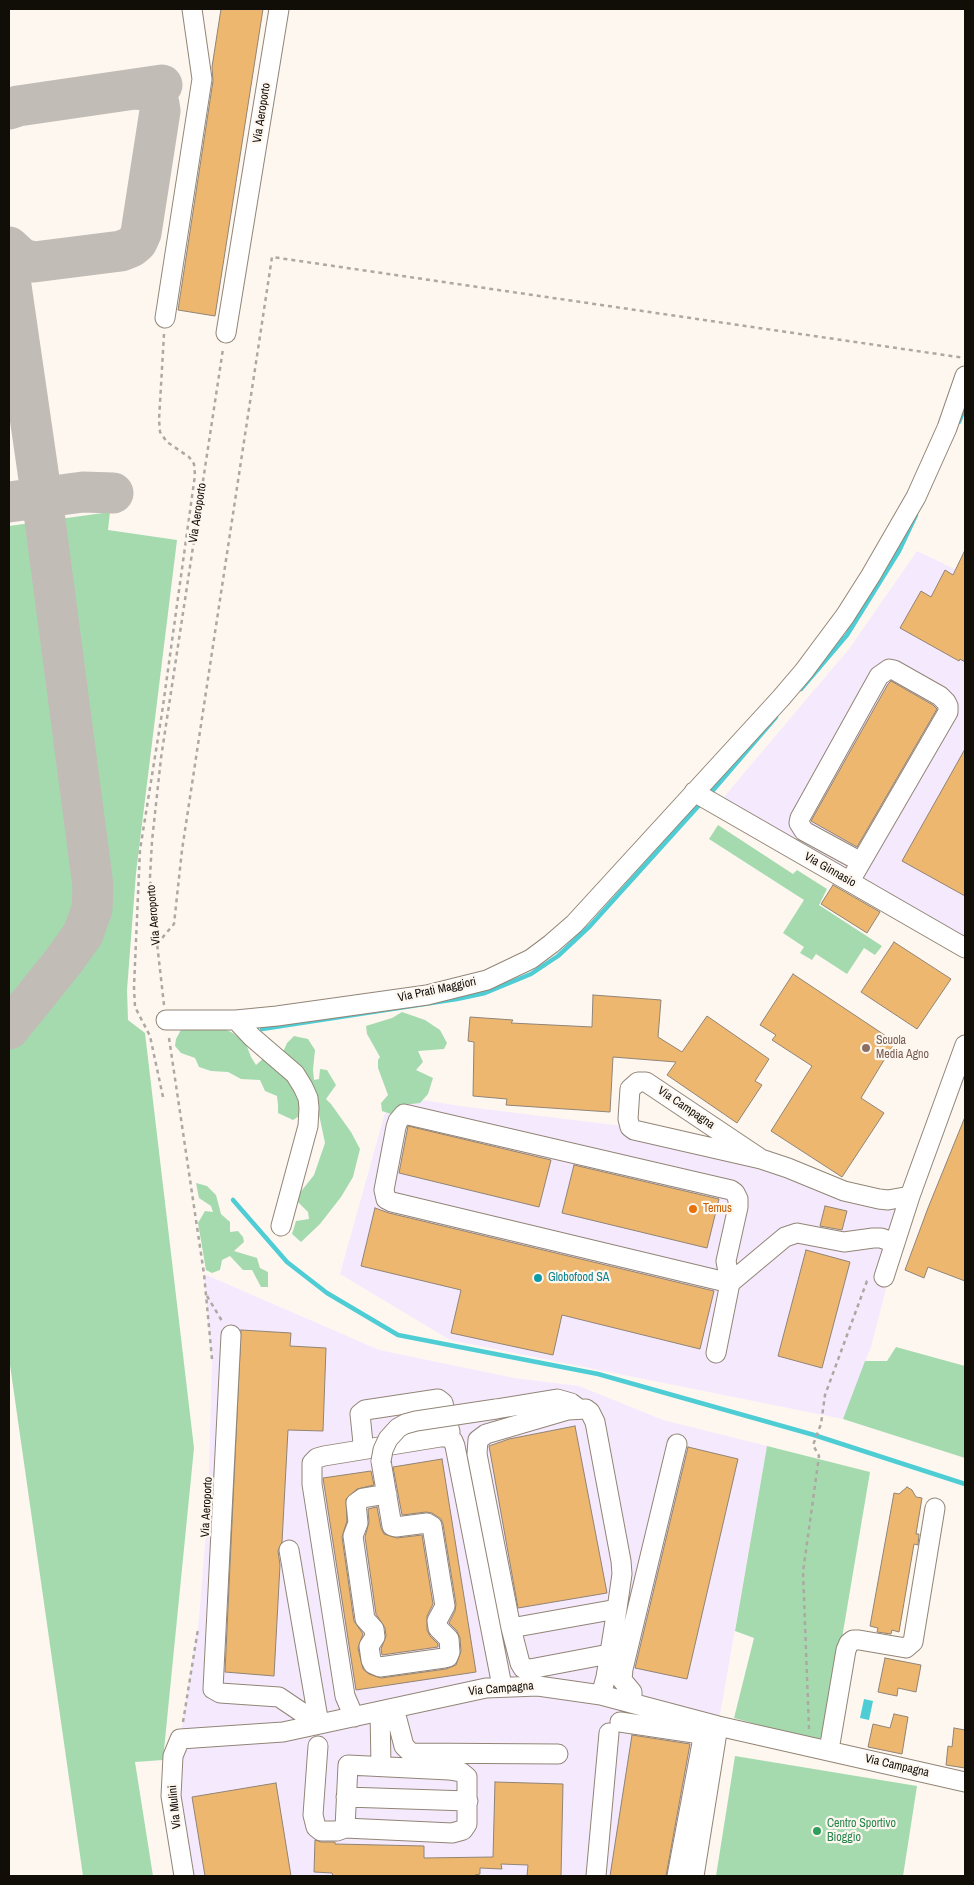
<!DOCTYPE html>
<html>
<head>
<meta charset="utf-8">
<style>
  body { margin:0 }
  #map { position:relative; width:974px; height:1885px; overflow:hidden; background:#fdf7f0; font-family:"Archivo Narrow",sans-serif }
  canvas { display:block }
  .frame { position:absolute; inset:0; border:10px solid #110d07; pointer-events:none }
</style>
</head>
<body>
<div id="map">
<canvas width="974" height="1885"></canvas>
<div class="frame"></div>
</div>
<script>
const context = document.querySelector('canvas').getContext('2d');
context.lineJoin = 'round';
function fillPath(path, color) { context.fillStyle = color; context.fill(path, 'evenodd'); }
const shape = rows => new Path2D(rows.map(r => 'M' + r).join(''));
function stroke(path, color, width, dash) { context.strokeStyle = color; context.lineWidth = width; context.lineCap = dash ? 'butt' : 'round'; context.setLineDash(dash || []); context.stroke(path); }
function drawText(font, color, halo, rows, align = 'center') {
  context.font = font + ' "Archivo Narrow",sans-serif'; context.lineWidth = 4.5; context.setLineDash([]); context.textBaseline = 'middle'; context.strokeStyle = halo; context.fillStyle = color; for (const [text, x, y, turn = 0] of rows) {
    context.save(); context.translate(x, y); context.rotate((+turn || 0) * Math.PI / 180); context.textAlign = isNaN(turn) ? turn : align; if (halo) context.strokeText(text, 0, 0); context.fillText(text, 0, 0); context.restore();
  }
}
const commercial = shape([
  [917,551,965,574,965,948,717,805,849,649],
  [390,1095,460,1106,630,1127,813,1177,910,1196,871,1347,843,1419,450,1340,340,1274],
  [204,1274,379,1350,514,1378,579,1386,663,1420,767,1446,718,1726,695,1876,184,1876,171,1796,199,1619,208,1507,212,1363]
]);
const green = shape([
  [110,512,108,530,177,540,136,873,127,990,128,1020,145,1033,194,1448,163,1760,135,1762,153,1876,83,1876,9,1358,9,526],
  [718,825,793,874,797,870,827,889,819,905,882,946,875,955,864,948,847,974,816,954,812,960,800,953,804,947,783,933,804,900,709,839],
  [402,1012,425,1020,440,1030,447,1043,444,1049,418,1051,423,1062,416,1070,433,1078,428,1094,420,1103,403,1105,398,1114,391,1114,382,1111,381,1103,388,1095,378,1068,378,1060,380,1057,367,1034,366,1026,392,1018],
  [214,1024,233,1033,246,1044,251,1057,256,1065,266,1056,291,1073,304,1113,293,1120,278,1113,278,1105,277,1096,265,1091,260,1080,241,1079,228,1072,211,1071,199,1067,195,1058,181,1053,175,1046,176,1039,183,1026],
  [294,1036,308,1039,315,1050,313,1070,314,1080,319,1079,320,1069,327,1070,336,1085,326,1099,331,1104,351,1132,360,1149,353,1177,341,1197,320,1224,301,1242,292,1234,296,1221,309,1219,308,1212,295,1199,314,1175,325,1143,317,1105,283,1052,287,1043],
  [196,1183,207,1186,216,1195,221,1214,230,1222,230,1232,238,1231,243,1237,244,1242,234,1251,257,1258,260,1268,268,1272,268,1287,261,1287,252,1270,243,1270,230,1256,222,1260,220,1270,212,1273,206,1270,198,1223,205,1211,213,1212,211,1206,199,1198],
  [896,1347,965,1366,965,1458,843,1419,865,1361,887,1361],
  [767,1446,870,1472,826,1733,817,1741,734,1718,754,1638,735,1631],
  [735,1756,917,1786,903,1876,716,1876]
]);
const water = shape([
  [864,1699,873,1701,869,1720,860,1718]
]);
const stream = shape([
  [959,422,965,407],
  [801,689,847,635,899,551,916,515],
  [709,795,776,717],
  [262,1029,457,999,485,993,531,974,558,956,590,926,702,802],
  [233,1200,287,1262,327,1293,398,1335,598,1374,814,1435,965,1484]
]);
const taxiway = shape([
  [9,109,18,106,162,85],
  [9,247,22,259,34,262,121,251,131,247,137,242,141,233,160,111,159,104,153,94,146,90,135,89],
  [9,272,45,520,93,886,92,909,83,934,63,962,9,1029],
  [9,502,83,492,113,493]
]);
const building = shape([
  [221,9,263,9,215,316,178,310,213,81,212,67,221,9],
  [965,550,965,662,960,659,959,661,900,628,921,591,931,597,945,570,953,575,965,550],
  [891,681,933,705,937,709,857,847,811,821,888,684,891,681],
  [965,749,965,896,902,861,965,749],
  [833,885,880,912,867,933,821,904,833,885],
  [894,942,951,979,917,1029,861,992,894,942],
  [793,974,895,1042,861,1098,884,1113,842,1177,771,1131,812,1066,772,1040,776,1035,760,1025,793,974],
  [593,995,661,1000,658,1037,682,1052,707,1016,769,1059,755,1081,762,1085,737,1123,667,1075,676,1062,613,1057,610,1112,506,1105,507,1099,473,1096,474,1042,468,1041,470,1017,513,1020,511,1023,592,1027,593,995],
  [965,1117,965,1281,928,1267,924,1278,905,1270,928,1208,965,1117],
  [408,1126,551,1160,539,1207,399,1173,408,1126],
  [574,1165,719,1199,707,1248,562,1213,574,1165],
  [825,1206,847,1211,842,1230,820,1226,825,1206],
  [375,1208,389,1213,714,1291,700,1349,562,1315,553,1355,451,1333,461,1290,361,1266,375,1208],
  [806,1250,850,1262,822,1368,778,1356,806,1250],
  [241,1330,291,1333,290,1346,326,1348,323,1431,288,1430,282,1542,278,1551,280,1565,274,1676,225,1672,241,1330],
  [575,1426,607,1593,518,1608,489,1446,509,1439,575,1426],
  [688,1447,738,1459,687,1679,635,1668,688,1447],
  [442,1459,476,1672,356,1690,323,1478,371,1471,374,1485,357,1489,346,1499,347,1521,342,1537,354,1621,363,1634,358,1648,363,1669,369,1674,381,1678,446,1669,456,1665,461,1651,460,1638,457,1631,449,1623,455,1611,456,1604,443,1524,441,1519,432,1513,426,1512,402,1515,393,1467,442,1459],
  [907,1487,912,1490,916,1497,922,1498,916,1534,919,1534,918,1545,914,1544,899,1632,892,1630,891,1634,877,1632,878,1628,870,1626,894,1493,899,1494,907,1487],
  [377,1507,381,1528,384,1534,397,1538,422,1535,433,1604,427,1616,427,1630,430,1636,438,1644,438,1647,382,1655,381,1649,386,1636,385,1628,376,1614,365,1537,369,1522,368,1509,377,1507],
  [885,1658,921,1665,916,1692,898,1688,897,1696,878,1692,885,1658],
  [894,1714,908,1717,902,1754,868,1747,873,1724,890,1728,894,1714],
  [954,1728,965,1730,965,1768,946,1765,948,1746,952,1747,954,1728],
  [632,1735,690,1744,666,1876,610,1876,632,1735],
  [495,1782,563,1784,561,1876,527,1876,528,1865,501,1864,502,1869,480,1868,480,1874,475,1875,474,1876,333,1876,332,1873,314,1872,315,1840,321,1842,335,1842,335,1844,424,1846,424,1858,493,1857,495,1782],
  [276,1783,291,1876,205,1876,192,1797,276,1783]
]);
const path = shape([
  [157,944,174,924,182,850,272,257,965,358],
  [164,1005,152,899,150,877,152,841,161,758,223,349],
  [169,1038,204,1274,212,1359],
  [163,1097,150,1036,135,1007,134,987,140,850,162,713,195,475,194,464,189,457,167,442,160,432,159,420,164,334],
  [207,1296,222,1321],
  [183,1722,198,1629],
  [809,1729,803,1572,819,1456,813,1445,821,1424,825,1395,867,1281,869,1280]
]);
const minor = shape([
  [165,318,202,79,192,9],
  [226,333,279,9],
  [694,792,965,948],
  [850,881,948,712,948,706,946,702,940,696,894,670,889,669,879,676,800,818,799,823,804,831,861,862],
  [166,1020,236,1020,277,1016,427,995,487,980,531,959,551,944,574,924,781,698,804,671,845,616,871,575,916,497,947,428,965,376],
  [236,1020,252,1037,295,1074,303,1087,308,1098,309,1108,308,1126,281,1226],
  [404,1114,731,1190,735,1193,738,1199,738,1207,726,1261,730,1283,392,1202,386,1199,384,1190,396,1127,398,1121,404,1114],
  [761,1159,634,1130,630,1127,628,1119,630,1089,638,1082,646,1082,761,1159,788,1168,844,1191,879,1199,888,1200,910,1196,884,1277],
  [910,1196,965,1045],
  [231,1335,213,1689,220,1693,279,1697,319,1724],
  [716,1353,730,1283,785,1237,797,1233,844,1242,873,1238,881,1238,895,1243],
  [496,1409,557,1399,571,1403,579,1409],
  [359,1450,363,1443,360,1414,365,1410,438,1399,443,1403,450,1432],
  [381,1461,392,1526,396,1527,427,1523,432,1526,445,1606,437,1621,438,1628,449,1639,450,1652,448,1657,444,1658,380,1667,373,1664,371,1660,369,1646,375,1637,374,1629,365,1619,353,1536,358,1523,356,1503,363,1498,387,1494],
  [289,1550,319,1724],
  [511,1628,477,1454,478,1440,486,1434,568,1410,586,1409,590,1412,595,1422,621,1561,622,1574,617,1609],
  [601,1695,606,1677,617,1609,511,1628,520,1663,523,1668,530,1669,609,1654],
  [632,1702,632,1692,622,1680,623,1669,677,1444],
  [394,1708,404,1746,411,1753,558,1754],
  [380,1711,381,1766],
  [354,1717,345,1696,312,1484,312,1463,317,1458,324,1456,440,1437,449,1437,453,1441,455,1446,502,1686],
  [620,1722,694,1733,700,1735,702,1743,677,1876],
  [318,1746,313,1815,316,1827,321,1831,337,1831,345,1828,452,1833,463,1830,467,1824,467,1777,461,1772,449,1770,348,1765,345,1828],
  [829,1750,846,1650,849,1643,853,1640,859,1640,906,1648,913,1642,935,1508],
  [346,1797,468,1801],
  [184,1876,171,1796,173,1756,180,1739,283,1732,486,1688,538,1686,601,1695,718,1726,965,1782],
  [596,1876,609,1733],
  [694,1876,718,1726]
]);
const minorBridge = shape([
  [381,1461,383,1450,388,1439,398,1428,405,1424,416,1421,496,1409]
]);
const markers = [
  [866,1048,5,"#8d6e63"],
  [693,1209,5,"#e8710a"],
  [538,1278,5,"#0f9aa8"],
  [817,1831,5,"#2e9e5b"]
];
const streetNames = [
  ["Via Aeroporto",262,113,-81],
  ["Via Aeroporto",198,513,-81],
  ["Via Ginnasio",830,870,30],
  ["Via Aeroporto",154,915,-95],
  ["Via Prati Maggiori",437,990,-12],
  ["Via Campagna",686,1108,34],
  ["Via Aeroporto",207,1507,-87],
  ["Via Campagna",501,1689,-5],
  ["Via Campagna",897,1766,13],
  ["Via Mulini",175,1807,-96]
];
const educationNames = [
  ["Scuola",876,1041],
  ["Media Agno",876,1055]
];
const foodNames = [
  ["Temus",703,1209]
];
const cultureNames = [
  ["Globofood SA",548,1278]
];
const leisureNames = [
  ["Centro Sportivo",827,1824],
  ["Bioggio",827,1838]
];
fillPath(commercial, '#f5e9fe');
fillPath(green, '#a5daaf');
fillPath(water, '#4ecdd4');
stroke(stream, '#4ecdd4', 4.5);
stroke(taxiway, '#c2bcb6', 41);
fillPath(building, '#eeb76f');
stroke(building, '#918475', 1);
stroke(minor, '#928576', 21);
stroke(path, '#aea8a2', 2.5, [4, 4]);
stroke(minor, '#fff', 19);
stroke(minorBridge, '#928576', 21, []);
stroke(minorBridge, '#fff', 19);
for (const [x, y, r, color] of markers) { const dot = new Path2D(); dot.arc(x, y, r, 0, 2 * Math.PI); context.fillStyle = color; context.fill(dot); stroke(dot, '#fdf7f0', 2); }
drawText('12px', '#110d07', '#fdf7f0', streetNames);
drawText('12px', '#785e54', '#fdf7f0', educationNames, 'left');
drawText('12px', '#c56008', '#fdf7f0', foodNames, 'left');
drawText('12px', '#0d838f', '#fdf7f0', cultureNames, 'left');
drawText('12px', '#27864d', '#fdf7f0', leisureNames, 'left');
</script>
</body>
</html>
